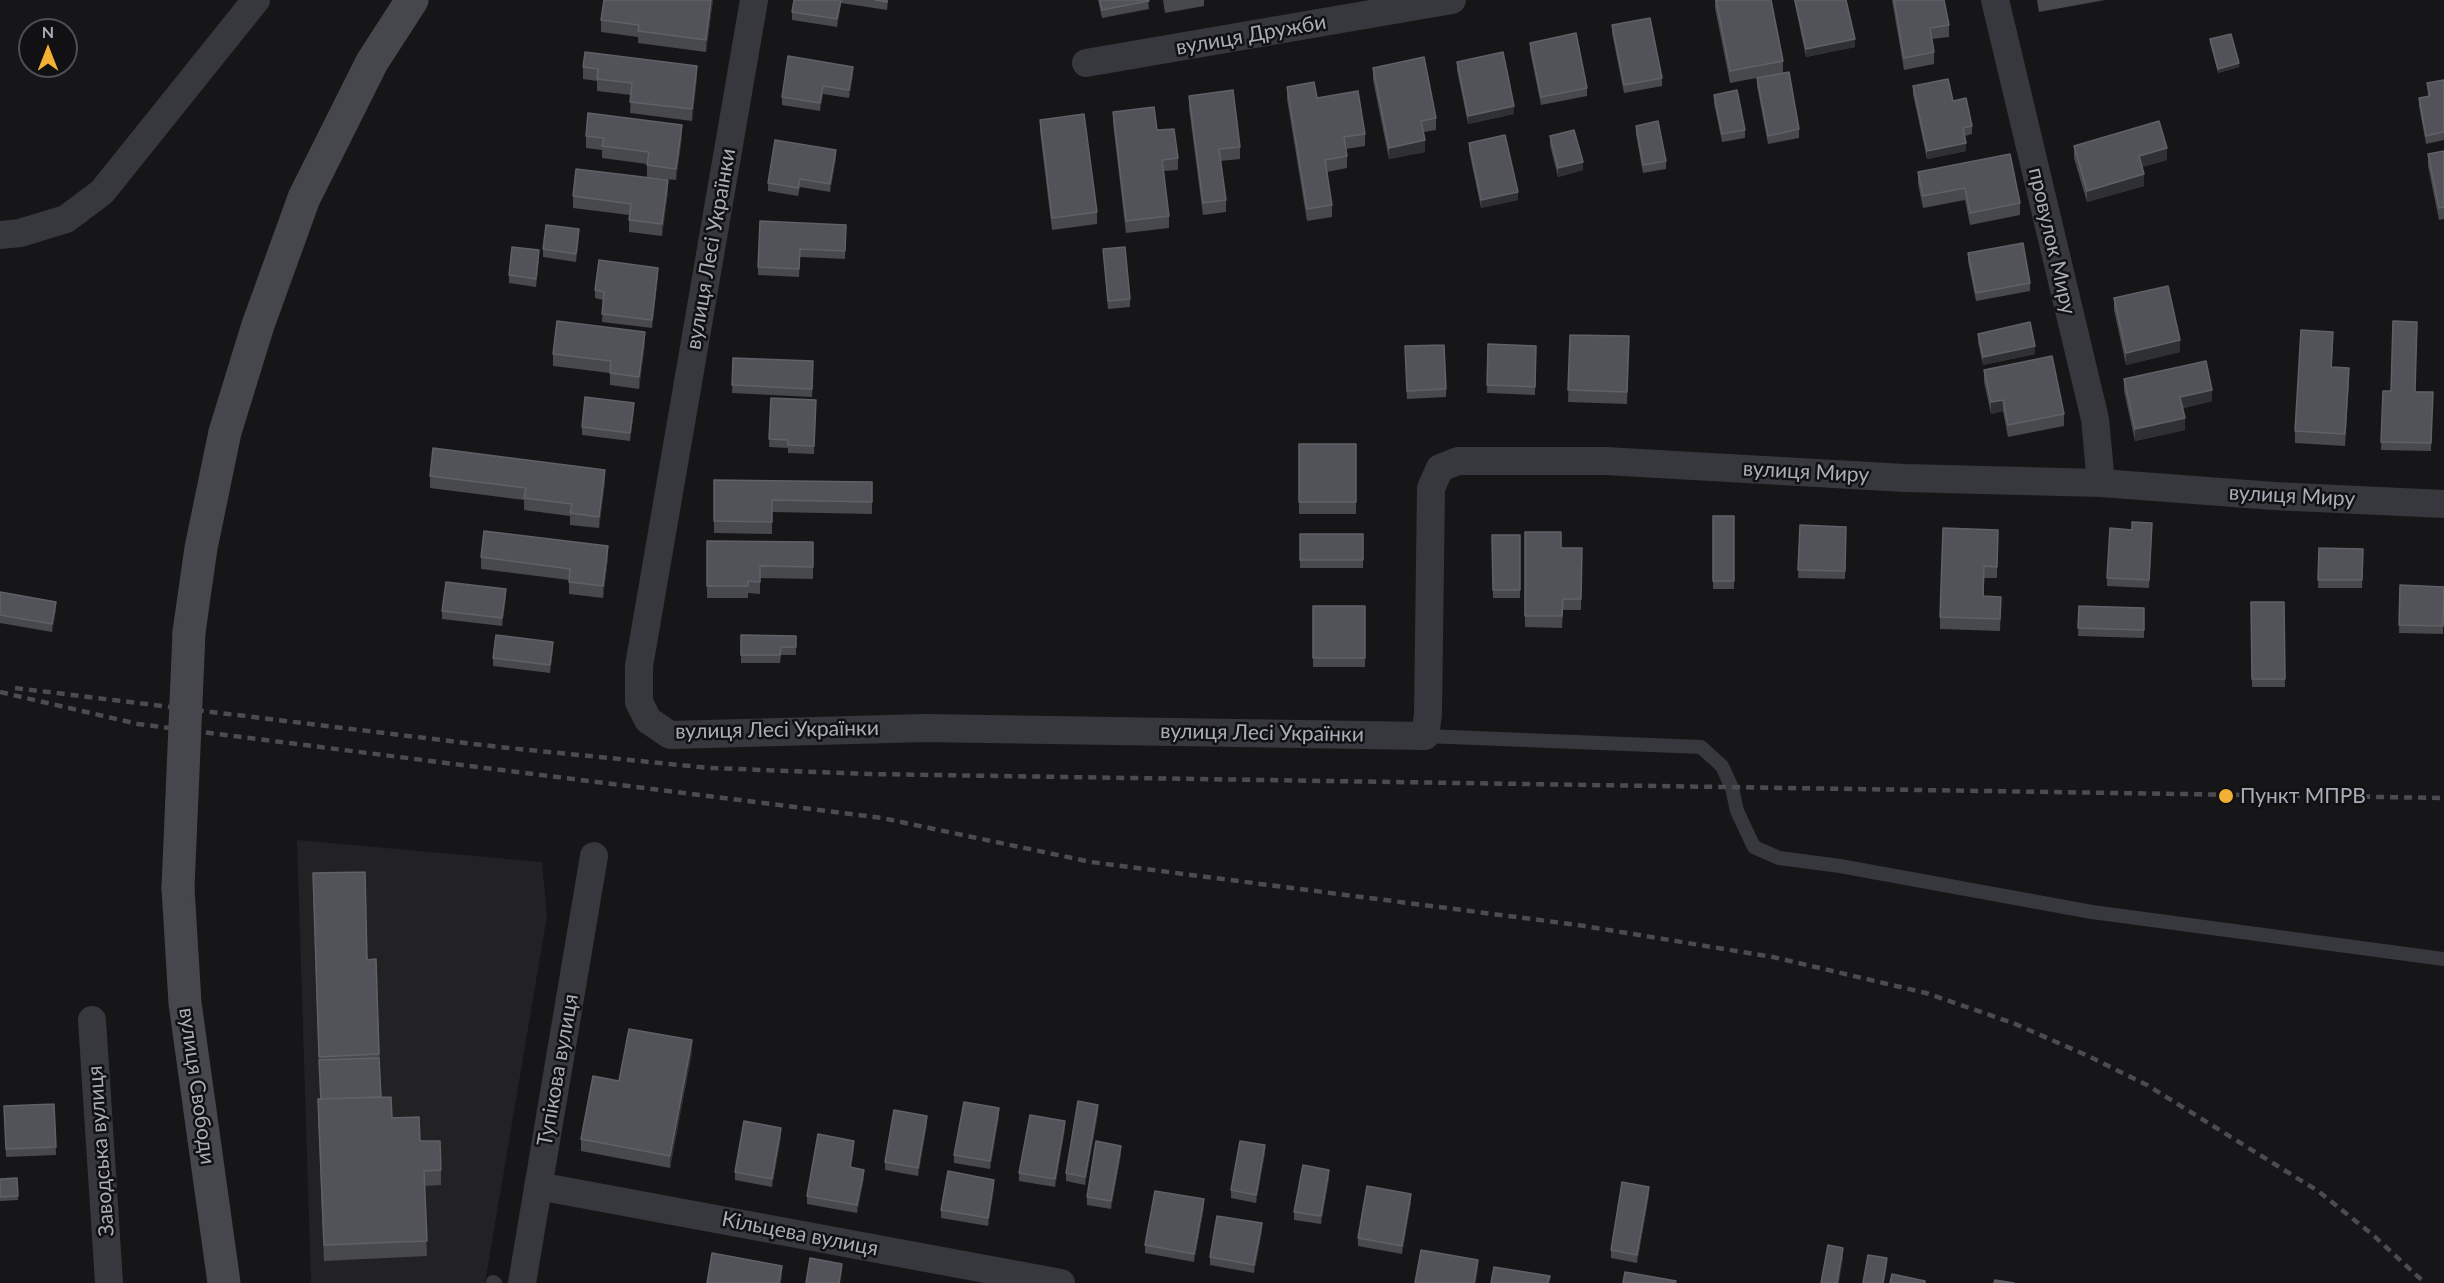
<!DOCTYPE html>
<html>
<head>
<meta charset="utf-8">
<style>
  body { margin:0 }
  #map { position:relative; width:2444px; height:1283px; overflow:hidden; background:#161618; font-family:Lato,sans-serif }
  canvas { display:block }
  .north { position:absolute; left:18px; top:18px; width:60px; height:60px; box-sizing:border-box; background:#111113; border:2px solid #4d4f55; border-radius:50%; rotate:0deg; font-size:16px; font-weight:700; line-height:24px; text-align:center; color:#a8adb8 }
  .north::after { content:''; display:block; margin:auto; width:21px; height:27px; background:#f2b134; clip-path:polygon(50% 0,100% 100%,50% 72%,0 100%) }
</style>
</head>
<body>
<div id="map">
<canvas width="2444" height="1283"></canvas>
<div class="north">N</div>
</div>
<script>
const context = document.querySelector('canvas').getContext('2d');
context.lineJoin = 'round';
function fillPath(path, color) { context.fillStyle = color; context.fill(path, 'evenodd'); }
const shape = rows => new Path2D(rows.map(r => 'M' + r).join(''));
function stroke(path, color, width, dash) { context.strokeStyle = color; context.lineWidth = width; context.lineCap = dash ? 'butt' : 'round'; context.setLineDash(dash || []); context.stroke(path); }
function drawText(font, color, halo, rows, align = 'center') {
  context.font = font + ' Lato,sans-serif'; context.lineWidth = 5; context.setLineDash([]); context.textBaseline = 'middle'; context.strokeStyle = halo; context.fillStyle = color; for (const [text, x, y, turn = 0] of rows) {
    context.save(); context.translate(x, y); context.rotate((+turn || 0) * Math.PI / 180); context.textAlign = isNaN(turn) ? turn : align; if (halo) context.strokeText(text, 0, 0); context.fillText(text, 0, 0); context.restore();
  }
}
const built = shape([
  [297,840,542,862,547,916,485,1283,311,1283]
]);
const lane = shape([
  [1425,736,1701,747,1722,766,1732,788,1737,811,1754,847,1779,858,1840,866,2092,912,2444,959],
  [493,1282,495,1283]
]);
const street = shape([
  [754,0,639,666,639,702,648,720,670,735,925,728,1425,736,1428,714,1431,488,1440,468,1458,461,1605,461,1905,478,2101,483,2274,496,2444,504],
  [1995,0,2095,419,2101,483],
  [1086,63,1452,0],
  [0,235,20,233,66,219,102,192,256,0],
  [92,1020,109,1283],
  [538,1186,1061,1283],
  [522,1283,594,856]
]);
const secondary = shape([
  [189,632,201,548,225,432,258,325,304,198,372,62,412,0],
  [178,888,185,1003,224,1283]
]);
const rail = shape([
  [15,688,499,747,710,768,869,774,2444,798],
  [0,692,138,724,882,818,1091,862,1578,925,1773,957,1926,993,2013,1023,2086,1055,2147,1085,2318,1191,2373,1235,2425,1283]
]);
const secondaryBridge = shape([
  [178,888,189,632]
]);
const wall = shape([
  [713,0,706,52,638,43,638,37,601,32,601,20],
  [794,0,888,0,887,10,841,3,837,27,792,20,792,12],
  [1098,0,1148,0,1149,9,1102,18],
  [1163,0,1204,0,1204,6,1165,13],
  [1715,0,1771,0,1783,61,1783,73,1730,83,1715,8],
  [1794,0,1846,0,1855,47,1806,57],
  [1892,0,1944,0,1949,25,1949,37,1932,39,1934,52,1934,64,1904,70],
  [2037,0,2105,0,2039,12],
  [1612,25,1662,78,1662,86,1624,93,1612,33],
  [2210,39,2239,67,2218,73,2210,43],
  [1530,43,1587,88,1587,96,1541,105,1530,51],
  [1457,62,1514,114,1468,124,1457,70],
  [583,67,697,77,692,121,630,113,631,95,597,91,597,81,583,79],
  [1373,68,1436,118,1436,130,1424,132,1425,152,1389,159,1373,80],
  [853,75,849,98,823,94,820,111,782,105,782,97],
  [1757,78,1799,129,1799,138,1768,144,1757,86],
  [2444,80,2444,140,2426,144,2419,106,2419,98,2428,96,2427,83],
  [1913,86,1953,101,1972,126,1972,134,1965,136,1966,151,1927,159,1913,94],
  [1287,87,1317,98,1365,134,1365,146,1346,149,1347,156,1347,168,1327,172,1332,205,1332,217,1307,221,1287,99],
  [1714,95,1745,130,1745,138,1722,142,1714,103],
  [1189,96,1240,147,1240,159,1220,161,1226,200,1226,212,1203,215,1189,108],
  [1113,112,1157,130,1178,158,1178,170,1164,171,1169,216,1169,228,1126,233,1113,123],
  [1040,120,1097,212,1097,224,1052,230,1040,131],
  [1636,126,1666,161,1666,169,1643,173,1636,134],
  [586,136,682,137,676,180,647,177,647,164,602,158,602,150,586,148],
  [1550,136,1583,170,1558,177,1550,145],
  [1469,143,1518,200,1481,208,1469,151],
  [2074,146,2167,160,2142,167,2144,186,2087,202,2074,158],
  [2444,151,2444,219,2439,220,2428,166,2428,154],
  [836,158,830,192,800,187,798,196,768,191,768,183],
  [1918,172,2020,203,2020,215,1970,225,1965,200,1923,208,1918,184],
  [668,192,662,236,629,232,629,215,573,208,573,196],
  [846,225,845,259,800,257,799,277,758,275,758,267],
  [579,237,576,262,543,257,543,249],
  [1103,249,1130,299,1130,307,1108,309],
  [1968,253,2030,283,2030,291,1976,301,1968,261],
  [539,258,536,287,509,283,509,275],
  [658,276,652,328,602,322,603,300,595,298,595,290],
  [2114,298,2180,352,2126,365,2114,310],
  [1978,334,2035,354,1983,365,1978,342],
  [1570,335,1629,336,1627,404,1568,402],
  [645,344,639,389,610,385,610,373,553,366,553,354],
  [1488,344,1536,346,1535,395,1487,393],
  [2333,344,2332,367,2349,380,2345,446,2295,443,2295,431],
  [1405,354,1446,389,1446,397,1407,399],
  [733,358,813,361,812,397,732,393],
  [1984,370,2064,414,2064,426,2008,437,2003,411,1991,414,1984,382],
  [2124,379,2212,401,2183,408,2185,430,2135,441,2124,391],
  [2383,391,2433,392,2431,451,2381,450],
  [771,398,816,408,814,454,788,453,788,448,769,447],
  [634,411,630,441,582,435,582,427],
  [1299,444,1356,444,1356,514,1299,514],
  [430,476,605,482,599,528,570,525,570,516,524,510,524,500,430,488],
  [714,480,872,482,872,514,772,512,772,534,714,533],
  [1713,516,1734,516,1734,589,1713,589],
  [1800,525,1846,527,1845,579,1798,578],
  [1998,530,1997,578,1984,578,1984,596,2001,609,2000,631,1940,629,1940,617],
  [2132,530,2152,531,2149,588,2107,586,2107,578],
  [1525,532,1561,548,1582,548,1581,610,1563,610,1562,628,1525,627],
  [1300,534,1363,534,1363,568,1300,568],
  [1492,535,1520,535,1520,598,1493,598],
  [707,541,813,542,813,579,760,578,760,594,748,593,748,598,707,598],
  [2319,548,2363,549,2362,588,2318,588],
  [481,557,608,558,603,598,569,594,569,580,481,569],
  [2400,585,2444,587,2443,634,2399,633],
  [0,592,56,610,52,632,0,623],
  [506,597,502,626,442,619,442,611],
  [2251,602,2284,602,2285,687,2252,687],
  [1313,606,1365,606,1365,667,1313,667],
  [2079,606,2144,608,2144,638,2078,636],
  [741,635,796,636,796,655,781,655,780,663,741,663],
  [553,650,550,673,493,666,493,658],
  [313,885,367,960,376,959,381,1097,392,1118,420,1141,441,1170,441,1185,424,1186,427,1256,324,1261,318,1115,318,1099,320,1099],
  [692,1052,670,1168,581,1151,581,1139],
  [54,1104,56,1155,6,1157,4,1106],
  [1098,1113,1085,1185,1066,1181,1066,1173],
  [999,1116,990,1169,954,1163,954,1155],
  [927,1124,918,1176,885,1170,885,1162],
  [1065,1129,1055,1187,1019,1181,1019,1173],
  [781,1136,772,1187,735,1180,735,1172],
  [854,1149,851,1168,864,1178,857,1213,807,1204,807,1196],
  [1265,1153,1256,1203,1231,1198,1231,1190],
  [1121,1154,1111,1209,1087,1205,1087,1197],
  [17,1178,18,1200,0,1201,0,1179],
  [1329,1178,1321,1224,1294,1220,1294,1212],
  [994,1188,988,1226,941,1218,941,1210],
  [1649,1195,1637,1263,1611,1258,1611,1250],
  [1411,1202,1402,1254,1358,1246,1358,1238],
  [1204,1207,1194,1262,1145,1253,1145,1245],
  [1262,1231,1254,1273,1210,1265,1210,1257]
]);
const shadedWall = shape([
  [711,0,713,0,706,52,706,40],
  [841,0,841,3,837,27,837,19],
  [1855,39,1855,47,1806,57,1806,49],
  [2239,63,2239,67,2218,73,2218,69],
  [697,66,697,77,692,121,692,109],
  [853,67,853,75,849,98,849,90],
  [823,86,823,94,820,111,820,103],
  [1514,106,1514,114,1468,124,1468,116],
  [682,125,682,137,676,180,676,169],
  [1425,140,1425,152,1389,159,1389,148],
  [1966,143,1966,151,1927,159,1927,151],
  [2167,148,2167,160,2139,168,2139,156],
  [836,150,836,158,830,192,830,184],
  [1583,162,1583,170,1558,177,1558,168],
  [2144,174,2144,186,2087,202,2087,191],
  [668,180,668,192,662,236,662,224],
  [1518,192,1518,200,1481,208,1481,200],
  [579,229,579,237,576,262,576,254],
  [539,250,539,258,536,287,536,279],
  [658,268,658,276,652,328,652,320],
  [645,332,645,344,639,389,639,377],
  [2180,340,2180,352,2126,365,2126,353],
  [2035,346,2035,354,1983,365,1983,357],
  [2349,368,2349,380,2345,446,2345,434],
  [2212,390,2212,401,2180,408,2180,397],
  [2003,400,2003,411,1991,414,1991,402],
  [634,403,634,411,630,441,630,433],
  [2185,418,2185,430,2135,441,2135,429],
  [605,470,605,482,599,528,599,517],
  [608,546,608,558,603,598,603,586],
  [506,589,506,597,502,626,502,618],
  [56,602,56,610,52,632,52,624],
  [553,642,553,650,550,673,550,665],
  [692,1040,692,1052,670,1168,670,1156],
  [1098,1105,1098,1113,1085,1185,1085,1177],
  [999,1108,999,1116,990,1169,990,1161],
  [927,1116,927,1124,918,1176,918,1168],
  [1065,1121,1065,1129,1055,1187,1055,1179],
  [781,1128,781,1136,772,1187,772,1179],
  [854,1141,854,1149,850,1175,850,1167],
  [1265,1145,1265,1153,1256,1203,1256,1195],
  [1121,1146,1121,1154,1111,1209,1111,1201],
  [864,1170,864,1178,857,1213,857,1205],
  [1329,1170,1329,1178,1321,1224,1321,1216],
  [994,1180,994,1188,988,1226,988,1218],
  [1649,1187,1649,1195,1637,1263,1637,1255],
  [1411,1194,1411,1202,1402,1254,1402,1246],
  [1204,1199,1204,1207,1194,1262,1194,1254],
  [1262,1223,1262,1231,1254,1273,1254,1265],
  [1843,1248,1843,1260,1839,1283,1837,1283],
  [1887,1258,1887,1266,1884,1283,1883,1283],
  [1478,1260,1478,1268,1476,1283,1474,1283],
  [842,1264,842,1272,840,1283,839,1283],
  [782,1266,782,1277,781,1283,779,1283]
]);
const building = shape([
  [604,0,711,0,706,40,638,31,639,25,601,20,604,0],
  [794,0,841,0,837,19,792,12,794,0],
  [875,0,887,0,887,2,875,0],
  [1100,0,1148,0,1149,1,1102,10,1100,0],
  [1716,0,1771,0,1783,61,1730,71,1716,0],
  [1795,0,1846,0,1855,39,1806,49,1795,0],
  [1894,0,1944,0,1949,25,1930,28,1934,52,1904,58,1894,0],
  [1650,18,1662,78,1624,85,1612,25,1650,18],
  [1576,33,1587,88,1541,97,1530,43,1576,33],
  [2231,34,2239,63,2218,69,2210,39,2231,34],
  [585,52,697,66,692,109,630,102,632,83,597,79,598,69,583,67,585,52],
  [1503,52,1514,106,1468,116,1457,62,1503,52],
  [788,56,853,67,849,90,823,86,820,103,782,97,788,56],
  [1424,57,1436,118,1421,121,1425,140,1389,148,1373,68,1424,57],
  [1789,72,1799,129,1768,136,1757,78,1789,72],
  [1948,79,1953,101,1966,98,1972,126,1963,128,1966,143,1927,151,1913,86,1948,79],
  [2444,80,2444,132,2426,136,2419,98,2430,96,2427,83,2444,80],
  [1314,82,1317,98,1358,91,1365,134,1344,137,1347,156,1325,160,1332,205,1307,209,1287,87,1314,82],
  [1233,90,1240,147,1219,149,1226,200,1203,203,1189,96,1233,90],
  [1737,90,1745,130,1722,134,1714,95,1737,90],
  [1154,107,1157,130,1174,129,1178,158,1162,160,1169,216,1126,221,1113,112,1154,107],
  [588,113,682,125,676,169,647,165,649,152,602,146,604,138,586,136,588,113],
  [1084,114,1097,212,1052,218,1040,120,1084,114],
  [1658,121,1666,161,1643,165,1636,126,1658,121],
  [2159,121,2167,148,2139,156,2144,174,2087,191,2074,146,2159,121],
  [1574,130,1583,162,1558,168,1550,136,1574,130],
  [1505,135,1518,192,1481,200,1469,143,1505,135],
  [775,140,836,150,830,184,800,179,798,188,768,183,775,140],
  [2444,151,2444,207,2439,208,2428,154,2444,151],
  [2010,154,2020,203,1970,213,1965,188,1923,196,1918,172,2010,154],
  [576,169,668,180,662,224,629,220,631,204,573,196,576,169],
  [760,221,846,225,845,251,800,249,799,269,758,267,760,221],
  [546,225,579,229,576,254,543,249,546,225],
  [2023,243,2030,283,1976,293,1968,253,2023,243],
  [512,247,539,250,536,279,509,275,512,247],
  [1125,247,1130,299,1108,301,1103,249,1125,247],
  [599,260,658,268,652,320,602,314,604,292,595,290,599,260],
  [2168,286,2180,340,2126,353,2114,298,2168,286],
  [557,321,645,332,639,377,610,373,611,361,553,354,557,321],
  [2393,321,2417,322,2415,392,2433,392,2431,443,2381,442,2383,391,2391,391,2393,321],
  [2030,322,2035,346,1983,357,1978,334,2030,322],
  [2301,330,2333,332,2331,367,2349,368,2345,434,2295,431,2301,330],
  [1570,335,1629,336,1627,392,1568,390,1570,335],
  [1488,344,1536,346,1535,387,1487,385,1488,344],
  [1444,345,1446,389,1407,391,1405,346,1444,345],
  [2052,356,2064,414,2008,425,2003,400,1991,402,1984,370,2052,356],
  [733,358,813,361,812,389,732,385,733,358],
  [2206,361,2212,390,2180,397,2185,418,2135,429,2124,379,2206,361],
  [585,397,634,403,630,433,582,427,585,397],
  [771,398,816,400,814,446,788,445,788,440,769,439,771,398],
  [1299,444,1356,444,1356,502,1299,502,1299,444],
  [433,448,605,470,599,517,570,513,572,504,524,498,526,488,430,476,433,448],
  [714,480,872,482,872,502,772,500,772,522,714,521,714,480],
  [1713,516,1734,516,1734,581,1713,581,1713,516],
  [2132,522,2152,523,2149,580,2107,578,2110,528,2132,530,2132,522],
  [1800,525,1846,527,1845,571,1798,570,1800,525],
  [1943,528,1998,530,1997,567,1984,566,1983,596,2001,597,2000,619,1940,617,1943,528],
  [484,531,608,546,603,586,569,582,570,569,481,557,484,531],
  [1525,532,1561,532,1561,548,1582,548,1581,599,1563,599,1562,616,1525,616,1525,532],
  [1300,534,1363,534,1363,560,1300,560,1300,534],
  [1492,535,1520,535,1520,590,1493,590,1492,535],
  [707,541,813,542,813,567,760,566,760,582,748,581,748,586,707,586,707,541],
  [2319,548,2363,549,2362,580,2318,580,2319,548],
  [446,582,506,589,502,618,442,611,446,582],
  [2400,585,2444,587,2443,626,2399,625,2400,585],
  [0,592,56,602,52,624,0,615,0,592],
  [2251,602,2284,602,2285,679,2252,679,2251,602],
  [1313,606,1365,606,1365,658,1313,658,1313,606],
  [2079,606,2144,608,2144,630,2078,628,2079,606],
  [496,635,553,642,550,665,493,658,496,635],
  [741,635,796,636,796,647,781,647,780,655,741,655,741,635],
  [365,872,367,960,376,959,379,1054,319,1057,313,873,365,872],
  [629,1029,692,1040,670,1156,581,1139,593,1076,619,1081,629,1029],
  [379,1058,381,1097,321,1099,319,1060,379,1058],
  [391,1097,392,1118,419,1117,420,1141,440,1141,441,1170,424,1171,427,1241,324,1245,318,1099,391,1097],
  [1078,1101,1098,1105,1085,1177,1066,1173,1078,1101],
  [964,1102,999,1108,990,1161,954,1155,964,1102],
  [54,1104,56,1147,6,1149,4,1106,54,1104],
  [894,1110,927,1116,918,1168,885,1162,894,1110],
  [1030,1115,1065,1121,1055,1179,1019,1173,1030,1115],
  [744,1121,781,1128,772,1179,735,1172,744,1121],
  [818,1134,854,1141,850,1167,864,1170,857,1205,807,1196,818,1134],
  [1096,1141,1121,1146,1111,1201,1087,1197,1096,1141],
  [1240,1141,1265,1145,1256,1195,1231,1190,1240,1141],
  [1303,1165,1329,1170,1321,1216,1294,1212,1303,1165],
  [948,1171,994,1180,988,1218,941,1210,948,1171],
  [17,1178,18,1196,0,1197,0,1179,17,1178],
  [1622,1182,1649,1187,1637,1255,1611,1250,1622,1182],
  [1367,1186,1411,1194,1402,1246,1358,1238,1367,1186],
  [1155,1191,1204,1199,1194,1254,1145,1245,1155,1191],
  [1217,1216,1262,1223,1254,1265,1210,1257,1217,1216],
  [1828,1245,1843,1248,1837,1283,1821,1283,1828,1245],
  [1421,1250,1478,1260,1474,1283,1415,1283,1421,1250],
  [712,1253,782,1266,779,1283,707,1283,712,1253],
  [1868,1255,1887,1258,1883,1283,1863,1283,1868,1255],
  [810,1258,842,1264,839,1283,806,1283,810,1258],
  [1494,1267,1550,1276,1548,1283,1491,1283,1494,1267],
  [1625,1272,1676,1281,1675,1283,1623,1283,1625,1272],
  [1892,1274,1925,1281,1925,1283,1890,1283,1892,1274],
  [1995,1280,2014,1283,1994,1283,1995,1280]
]);
const markers = [
  [2226,796,8,"#f2b134"]
];
const streetNames = [
  ["вулиця Дружби",1251,35,-10],
  ["провулок Миру",2052,241,77],
  ["вулиця Лесі Українки",711,249,-80],
  ["вулиця Миру",1806,472,3],
  ["вулиця Миру",2292,496,3],
  ["вулиця Лесі Українки",777,730,-1],
  ["вулиця Лесі Українки",1262,733,1],
  ["Тупікова вулиця",558,1070,-80],
  ["вулиця Свободи",197,1086,82],
  ["Заводська вулиця",101,1151,-94],
  ["Кільцева вулиця",800,1234,11]
];
const poiNames = [
  ["Пункт МПРВ",2240,796]
];
fillPath(built, '#222225');
stroke(lane, '#37383d', 14);
stroke(street, '#37383d', 28);
stroke(secondary, '#45474d', 33);
stroke(rail, '#4a4c52', 4.5, [8, 6]);
stroke(secondaryBridge, '#45474d', 33);
fillPath(wall, '#47494d');
fillPath(shadedWall, '#2f3033');
fillPath(building, '#525359');
stroke(building, '#5f6168', 1.5);
for (const [x, y, r, color] of markers) { const dot = new Path2D(); dot.arc(x, y, r, 0, 2 * Math.PI); context.fillStyle = color; context.fill(dot); stroke(dot, '#111113', 2); }
drawText('21px', '#a8adb8', '#111113', streetNames);
drawText('21px', '#a8adb8', '#111113', poiNames, 'left');
</script>
</body>
</html>
